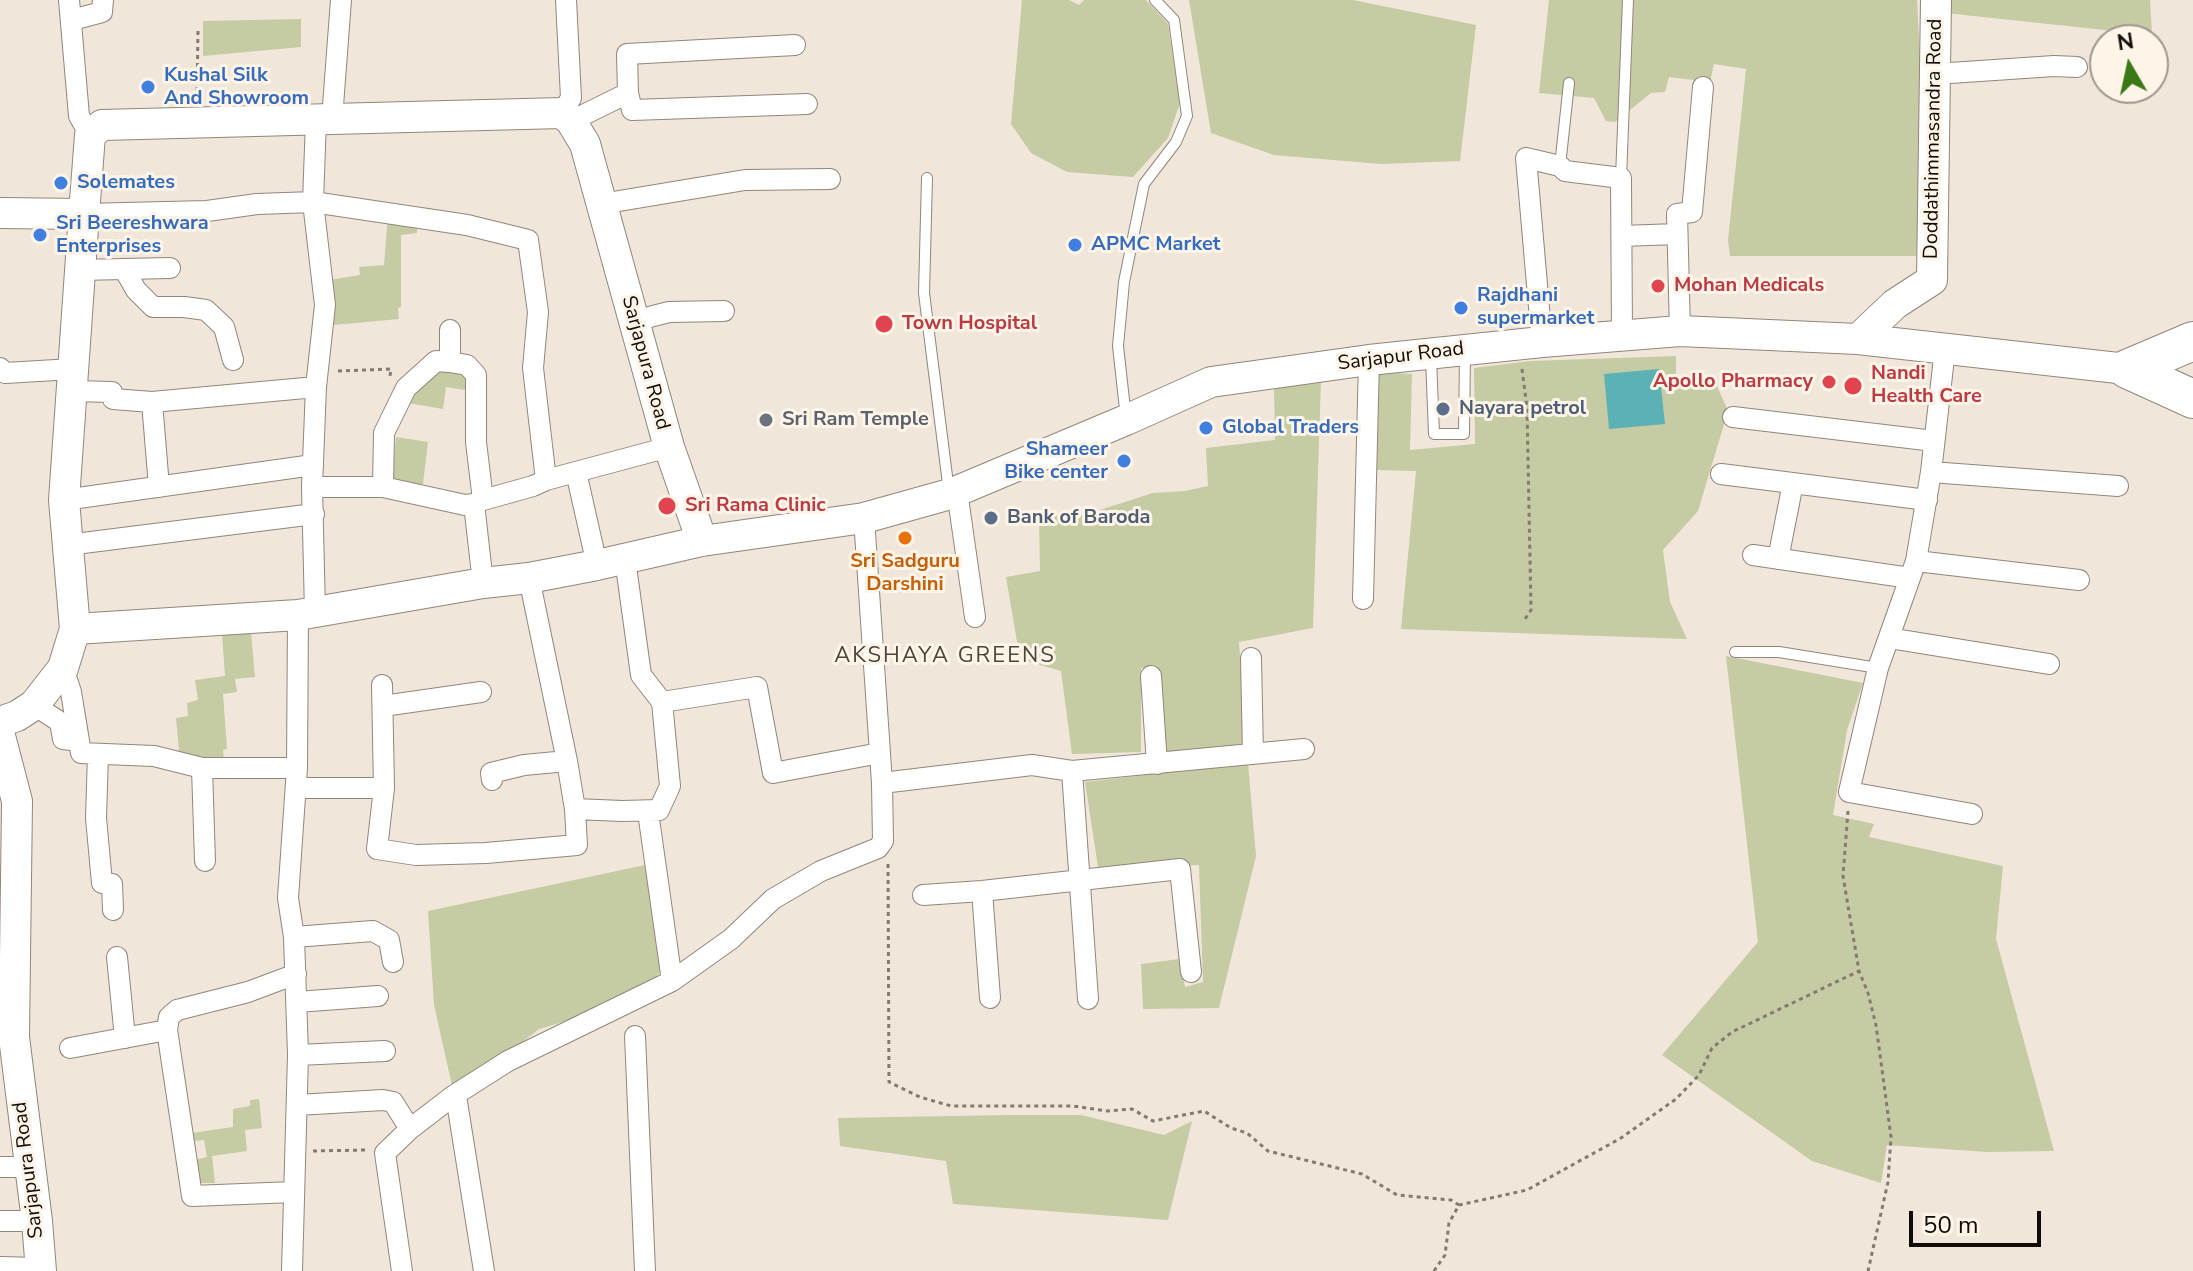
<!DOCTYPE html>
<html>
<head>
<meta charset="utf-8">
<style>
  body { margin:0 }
  #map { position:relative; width:2193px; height:1271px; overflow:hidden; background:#f1e6da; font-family:"Nunito Sans",sans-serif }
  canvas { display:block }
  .north { position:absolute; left:2089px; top:24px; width:80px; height:80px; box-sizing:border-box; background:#fef4e7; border:2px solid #9f978e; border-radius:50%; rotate:351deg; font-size:22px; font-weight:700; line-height:32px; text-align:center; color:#100c08 }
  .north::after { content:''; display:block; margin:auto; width:28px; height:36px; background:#3a7915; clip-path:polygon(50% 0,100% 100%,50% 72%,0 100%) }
  .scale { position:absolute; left:1909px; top:1211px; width:132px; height:36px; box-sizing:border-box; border:4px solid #100c08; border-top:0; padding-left:10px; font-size:24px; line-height:28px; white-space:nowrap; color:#100c08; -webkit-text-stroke:6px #fef4e7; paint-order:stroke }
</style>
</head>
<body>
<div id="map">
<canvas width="2193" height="1271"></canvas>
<div class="north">N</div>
<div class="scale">50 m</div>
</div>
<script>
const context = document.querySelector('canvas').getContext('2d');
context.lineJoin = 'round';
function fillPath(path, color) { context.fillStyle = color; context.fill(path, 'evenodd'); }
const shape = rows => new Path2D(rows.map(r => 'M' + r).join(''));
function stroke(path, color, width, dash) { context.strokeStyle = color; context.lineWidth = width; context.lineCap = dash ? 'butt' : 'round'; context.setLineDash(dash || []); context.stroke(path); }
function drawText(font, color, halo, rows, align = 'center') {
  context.font = font + ' "Nunito Sans",sans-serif'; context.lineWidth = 6; context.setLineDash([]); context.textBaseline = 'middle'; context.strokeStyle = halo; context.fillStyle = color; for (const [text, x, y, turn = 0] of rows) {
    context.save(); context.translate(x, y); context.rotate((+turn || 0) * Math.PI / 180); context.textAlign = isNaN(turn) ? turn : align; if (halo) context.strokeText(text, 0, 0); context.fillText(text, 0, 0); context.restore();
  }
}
const green = shape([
  [1022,0,1069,0,1079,5,1084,0,1146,0,1168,24,1180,103,1168,138,1133,177,1067,172,1031,153,1011,124],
  [1189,0,1353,0,1476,25,1460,161,1381,164,1274,155,1211,133],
  [1549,0,1917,0,1924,137,1916,256,1730,256,1728,240,1746,69,1714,64,1710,82,1669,77,1665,92,1651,93,1615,122,1606,121,1594,98,1539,93],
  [1945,0,2150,0,2152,35,1945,13],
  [301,19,301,47,203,56,203,21],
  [388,215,417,222,417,233,401,235,401,307,398,308,399,319,334,325,330,280,360,275,359,267,384,265],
  [1676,356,1676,377,1705,378,1705,386,1717,386,1728,411,1698,511,1663,550,1670,602,1687,639,1401,629,1416,471,1375,470,1377,372,1412,374,1410,450,1475,444,1474,368,1530,361],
  [438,365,469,371,471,391,446,387,443,409,408,403,410,391],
  [1321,379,1313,628,1239,642,1246,746,1165,754,1154,666,1141,668,1141,752,1072,754,1061,671,1020,659,1006,577,1040,571,1039,517,1084,515,1153,493,1185,491,1208,486,1206,448,1275,440,1274,387],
  [396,437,428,442,423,484,392,483],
  [251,632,255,677,235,679,237,692,223,694,227,749,223,750,224,760,193,761,173,752,179,750,176,718,188,716,187,703,198,700,195,680,225,676,222,634],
  [1726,656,1863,683,1847,730,1833,815,1874,824,1869,837,2003,866,1996,939,2054,1151,1987,1152,1887,1145,1881,1183,1812,1161,1662,1055,1758,942],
  [1248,763,1256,856,1219,1008,1143,1009,1141,964,1179,959,1185,987,1203,982,1199,865,1098,867,1085,782],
  [650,864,662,969,655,979,583,1016,539,1029,515,1048,465,1076,453,1090,434,1005,428,911],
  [259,1099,262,1128,245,1130,247,1151,212,1156,215,1183,198,1183,194,1160,207,1157,204,1140,193,1141,192,1133,233,1127,233,1109,250,1106,250,1100],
  [1009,1115,1081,1115,1164,1135,1192,1121,1168,1220,953,1204,946,1161,840,1146,838,1118]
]);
const water = shape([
  [1659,369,1665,424,1609,429,1604,374]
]);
const path = shape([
  [197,99,198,30],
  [1522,369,1527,408,1531,610,1525,619],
  [338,371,391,369,390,376],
  [1848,811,1843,876,1859,971,1868,993,1876,1025,1891,1137,1888,1182,1868,1271],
  [888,864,889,1082,920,1097,951,1106,1073,1106,1107,1111,1132,1109,1153,1121,1204,1111,1231,1128,1247,1133,1268,1151,1362,1174,1397,1195,1451,1200,1459,1205],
  [313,1151,366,1150],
  [1434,1271,1445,1255,1449,1223,1459,1205,1527,1190,1621,1138,1676,1099,1699,1075,1712,1048,1732,1032,1859,971]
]);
const lane = shape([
  [1560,166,1569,83],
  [927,178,924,293,949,492],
  [1621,178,1628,0],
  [1431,358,1434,434,1464,434,1465,352],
  [1126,418,1118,346,1124,282,1144,184,1176,142,1187,116,1174,20,1155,0],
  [1735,652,1779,652,1878,668]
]);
const street = shape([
  [69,0,79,116,90,135],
  [72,20,102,12,103,0],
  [1935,74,2054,66,2077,67],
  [628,93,627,54,795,45],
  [562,113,571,98,566,0],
  [332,119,341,0],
  [571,121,628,93,632,110,807,104],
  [601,204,745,180,830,179],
  [84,214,207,211,257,204,313,202,467,225,528,240,538,312,533,368,546,480],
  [1622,236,1677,234],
  [124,269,136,290,153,307,184,307,206,310,224,327,233,360],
  [79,270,170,268],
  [634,321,669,312,724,311],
  [1680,331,1677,214,1692,212,1703,87],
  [1542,342,1526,158,1560,166,1565,171,1621,178,1622,335],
  [1945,349,1931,472,1916,561,1878,668,1849,792,1972,814],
  [450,362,450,330],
  [0,368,5,373,73,369],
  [73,391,112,392,113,399,152,402,316,387],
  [152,402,159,487],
  [1733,417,1934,441],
  [576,472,597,565],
  [1931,472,2118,486],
  [1721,474,1927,500],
  [312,487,383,487,465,505,474,504,483,500,533,486,546,480,669,447],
  [383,487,384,433,406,388,436,361,450,362,467,365,476,375,476,442,483,500],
  [957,491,975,617],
  [64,500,313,465],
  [474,504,483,583],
  [67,545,314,514],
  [1753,555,1910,578],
  [1778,559,1793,483],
  [1916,561,2079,580],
  [1363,599,1369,360],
  [315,612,312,487,316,387,325,305,313,202,316,120],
  [1889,638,2049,664],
  [1251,658,1253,754],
  [63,668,71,692,81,753,154,756,202,768,297,768],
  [1151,676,1157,764],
  [382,685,384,788,377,849,416,855,486,853,577,845,575,809,567,761,529,578],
  [662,702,757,687,773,773,880,753],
  [34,705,60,722,63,739,79,741],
  [383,706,481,692],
  [98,754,96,818,102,883,112,884,113,910],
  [202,768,205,861],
  [1072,771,1088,999],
  [492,780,491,773,524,765,567,761],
  [882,783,1032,765,1072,771,1304,749],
  [296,788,384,788],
  [575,809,622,811,659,810,670,786,662,702,641,675,625,559],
  [648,812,672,981],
  [982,891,990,998],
  [923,895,982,891,1180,869,1191,972],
  [294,937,373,931,389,940,393,962],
  [117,957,125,1038],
  [297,1002,378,996],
  [635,1036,645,1271],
  [70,1048,167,1030],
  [298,1055,385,1051],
  [453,1096,457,1102,484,1271],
  [297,1105,383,1100,393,1102,410,1129],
  [0,1167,30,1167],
  [294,1192,192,1196,167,1030,169,1017,177,1010,248,992,296,974],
  [0,1221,37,1221],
  [0,1267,40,1268],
  [292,1271,298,1055,294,937,288,898,297,768,298,615],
  [402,1271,385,1153,410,1129,453,1096,508,1061,672,981,731,939,773,899,821,871,878,848,883,841,882,783,864,518]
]);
const secondary = shape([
  [0,213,84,214,90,135,102,125,562,113,571,121,585,144,669,447,702,541],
  [1858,339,1895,304,1932,280,1936,0],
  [75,629,298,615,483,583,529,578,597,565,702,541,864,518,950,494,1126,420,1211,382,1369,360,1542,342,1680,331,1858,339,2127,369],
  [0,722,17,716,34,705,63,668,75,629,64,500,84,214],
  [0,736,17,801,14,1037,37,1221,41,1271]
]);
const highway = shape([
  [2127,369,2193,399],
  [2127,369,2193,341]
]);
const markers = [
  [148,87,8,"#3f7fe0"],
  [61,183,8,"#3f7fe0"],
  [40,235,8,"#3f7fe0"],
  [1075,245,8,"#3f7fe0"],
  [1658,286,8,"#e0444e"],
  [1461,308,8,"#3f7fe0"],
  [884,324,10,"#e0444e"],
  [1829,382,8,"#e0444e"],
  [1853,386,10,"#e0444e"],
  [1443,409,8,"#5c6f8a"],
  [766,420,8,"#6b7280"],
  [1206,428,8,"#3f7fe0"],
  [1124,461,8,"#3f7fe0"],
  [667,506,10,"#e0444e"],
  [991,518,8,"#5c6f8a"],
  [905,538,8,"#e8710a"]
];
const shopNames = [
  ["Kushal Silk",164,76],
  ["And Showroom",164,99],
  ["Solemates",77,183],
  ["Sri Beereshwara",56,224],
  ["Enterprises",56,247],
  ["APMC Market",1091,245],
  ["Rajdhani",1477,296],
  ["supermarket",1477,319],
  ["Global Traders",1222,428],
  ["Shameer",1108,450,"right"],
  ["Bike center",1108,473,"right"]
];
const streetNames = [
  ["Doddathimmasandra Road",1934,139,-89],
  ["Sarjapur Road",1401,357,-7],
  ["Sarjapura Road",645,363,75],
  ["Sarjapura Road",29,1170,-97]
];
const healthNames = [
  ["Mohan Medicals",1674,286],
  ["Town Hospital",902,324],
  ["Nandi",1871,374],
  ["Health Care",1871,397],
  ["Apollo Pharmacy",1813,382,"right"],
  ["Sri Rama Clinic",685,506]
];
const serviceNames = [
  ["Nayara petrol",1459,409],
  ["Bank of Baroda",1007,518]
];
const worshipNames = [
  ["Sri Ram Temple",782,420]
];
const foodNames = [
  ["Sri Sadguru",905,562],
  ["Darshini",905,585]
];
const neighbourhoodNames = [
  ["AKSHAYA GREENS",945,657]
];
fillPath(green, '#c5cba3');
fillPath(water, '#5cb1b5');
stroke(lane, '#90867b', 12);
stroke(street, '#90867b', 22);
stroke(secondary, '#90867b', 32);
stroke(highway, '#90867b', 40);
stroke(path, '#827b72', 3, [4, 4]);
stroke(lane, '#fff', 10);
stroke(street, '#fff', 20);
stroke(secondary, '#fff', 30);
stroke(highway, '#fff', 38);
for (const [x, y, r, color] of markers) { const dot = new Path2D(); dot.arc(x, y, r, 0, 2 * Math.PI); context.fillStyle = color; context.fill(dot); stroke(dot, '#fef4e7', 3); }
drawText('bold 20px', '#366cbe', '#fef4e7', shopNames, 'left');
drawText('20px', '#100c08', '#fef4e7', streetNames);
drawText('bold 20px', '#be3a42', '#fef4e7', healthNames, 'left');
drawText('bold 20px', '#4e5e75', '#fef4e7', serviceNames, 'left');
drawText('bold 20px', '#5b616d', '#fef4e7', worshipNames, 'left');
drawText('bold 20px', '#c56008', '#fef4e7', foodNames);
context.letterSpacing = '2px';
drawText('22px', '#4d453b', '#fef4e7', neighbourhoodNames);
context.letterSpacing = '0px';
</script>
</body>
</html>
